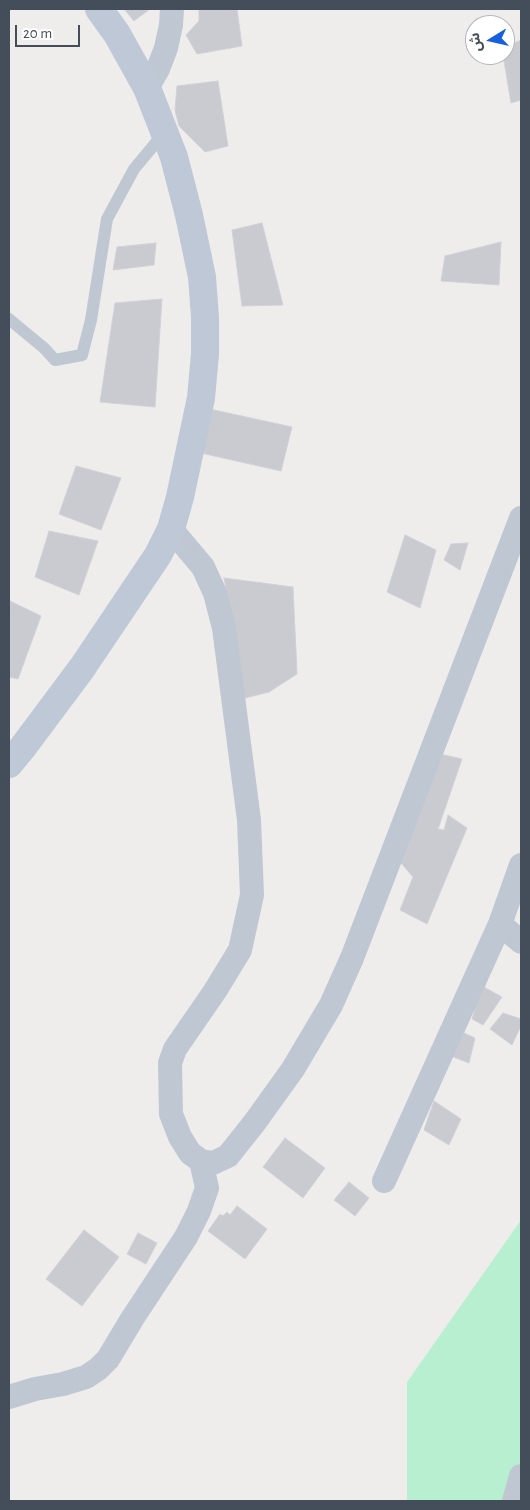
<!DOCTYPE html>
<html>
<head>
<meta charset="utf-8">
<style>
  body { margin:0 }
  #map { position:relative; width:530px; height:1510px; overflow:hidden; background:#efecec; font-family:"Alegreya Sans","Noto Sans Arabic",sans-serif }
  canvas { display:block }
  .frame { position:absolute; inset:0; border:10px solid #444e5a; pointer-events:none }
  .north { position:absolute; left:465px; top:15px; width:50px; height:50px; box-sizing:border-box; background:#fff; border:1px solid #b4b8bd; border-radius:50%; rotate:261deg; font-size:14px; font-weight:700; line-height:20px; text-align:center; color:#444e5a }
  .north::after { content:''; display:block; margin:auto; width:18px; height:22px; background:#1660df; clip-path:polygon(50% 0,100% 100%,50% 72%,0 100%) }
  .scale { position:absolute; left:15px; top:25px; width:65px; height:22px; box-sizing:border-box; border:2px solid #444e5a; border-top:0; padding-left:6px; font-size:15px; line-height:18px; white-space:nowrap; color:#444e5a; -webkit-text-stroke:4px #fff; paint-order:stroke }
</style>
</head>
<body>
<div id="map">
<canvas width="530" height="1510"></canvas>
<div class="frame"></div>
<div class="north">ش</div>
<div class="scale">20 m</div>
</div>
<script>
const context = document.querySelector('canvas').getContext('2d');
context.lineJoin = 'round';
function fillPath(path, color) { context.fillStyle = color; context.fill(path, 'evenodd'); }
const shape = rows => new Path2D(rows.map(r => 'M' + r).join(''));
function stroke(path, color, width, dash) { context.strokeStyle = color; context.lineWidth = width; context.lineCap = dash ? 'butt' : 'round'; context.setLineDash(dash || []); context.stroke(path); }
const green = shape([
  [521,1220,521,1501,407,1501,407,1382]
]);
const building = shape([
  [124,9,150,9,134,21,124,9],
  [199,9,237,9,242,46,197,54,186,35,199,21,199,9],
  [521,40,521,100,511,103,503,55,505,55,505,47,521,40],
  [218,81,228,146,205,152,179,126,175,110,177,86,218,81],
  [262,223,283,305,242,306,232,230,262,223],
  [501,242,499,285,441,281,445,256,501,242],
  [156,243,154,265,113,270,117,247,156,243],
  [162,299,155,407,100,402,115,303,162,299],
  [205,408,292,427,281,471,201,453,205,408],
  [76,466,121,478,101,530,59,514,76,466],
  [49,531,98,541,79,595,35,577,49,531],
  [405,535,436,550,420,608,387,592,405,535],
  [468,543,460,570,444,560,451,544,468,543],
  [224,578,293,587,297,674,269,692,241,699,233,627,224,578],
  [10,601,41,616,18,679,9,677,10,601],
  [440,754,462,759,438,829,444,830,448,815,467,828,427,924,400,910,413,877,401,863,440,754],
  [482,986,502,997,483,1025,472,1019,482,986],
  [503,1013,521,1019,521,1026,512,1045,490,1029,503,1013],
  [464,1033,475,1038,469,1063,451,1056,464,1033],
  [434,1101,461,1119,449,1145,424,1130,434,1101],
  [285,1138,325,1168,303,1198,263,1167,285,1138],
  [349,1182,369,1198,355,1216,334,1200,349,1182],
  [237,1206,267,1229,245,1259,208,1231,220,1214,223,1216,227,1212,230,1215,237,1206],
  [84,1230,119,1257,82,1306,46,1279,84,1230],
  [138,1233,157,1243,146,1264,127,1254,138,1233]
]);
const lane = shape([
  [9,319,44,348,55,360,82,355,91,320,107,219,134,169,164,133]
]);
const street = shape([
  [147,88,158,69,166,48,171,25,172,9],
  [171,529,203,567,215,593,224,628,249,820,252,895,240,950,215,991,175,1049,170,1063,171,1114,180,1137,190,1153,201,1161,213,1163,228,1156,255,1122,293,1069,331,1005,352,958,521,518],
  [500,924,521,942],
  [384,1181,500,924,521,865],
  [9,1397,35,1389,63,1384,86,1377,98,1369,108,1359,132,1319,186,1237,199,1211,207,1188,201,1161],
  [514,1501,521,1476]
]);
const secondary = shape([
  [9,764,23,747,82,668,158,555,171,529,180,497,201,398,205,354,205,317,202,277,189,215,174,157,147,88,117,34,99,9]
]);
fillPath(green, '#b9efd1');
fillPath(building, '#c9cbd1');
stroke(building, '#d0d2d8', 1);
stroke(lane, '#bfc7d2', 12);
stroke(street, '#bfc7d2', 24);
stroke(secondary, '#bec8d6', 28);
</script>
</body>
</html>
